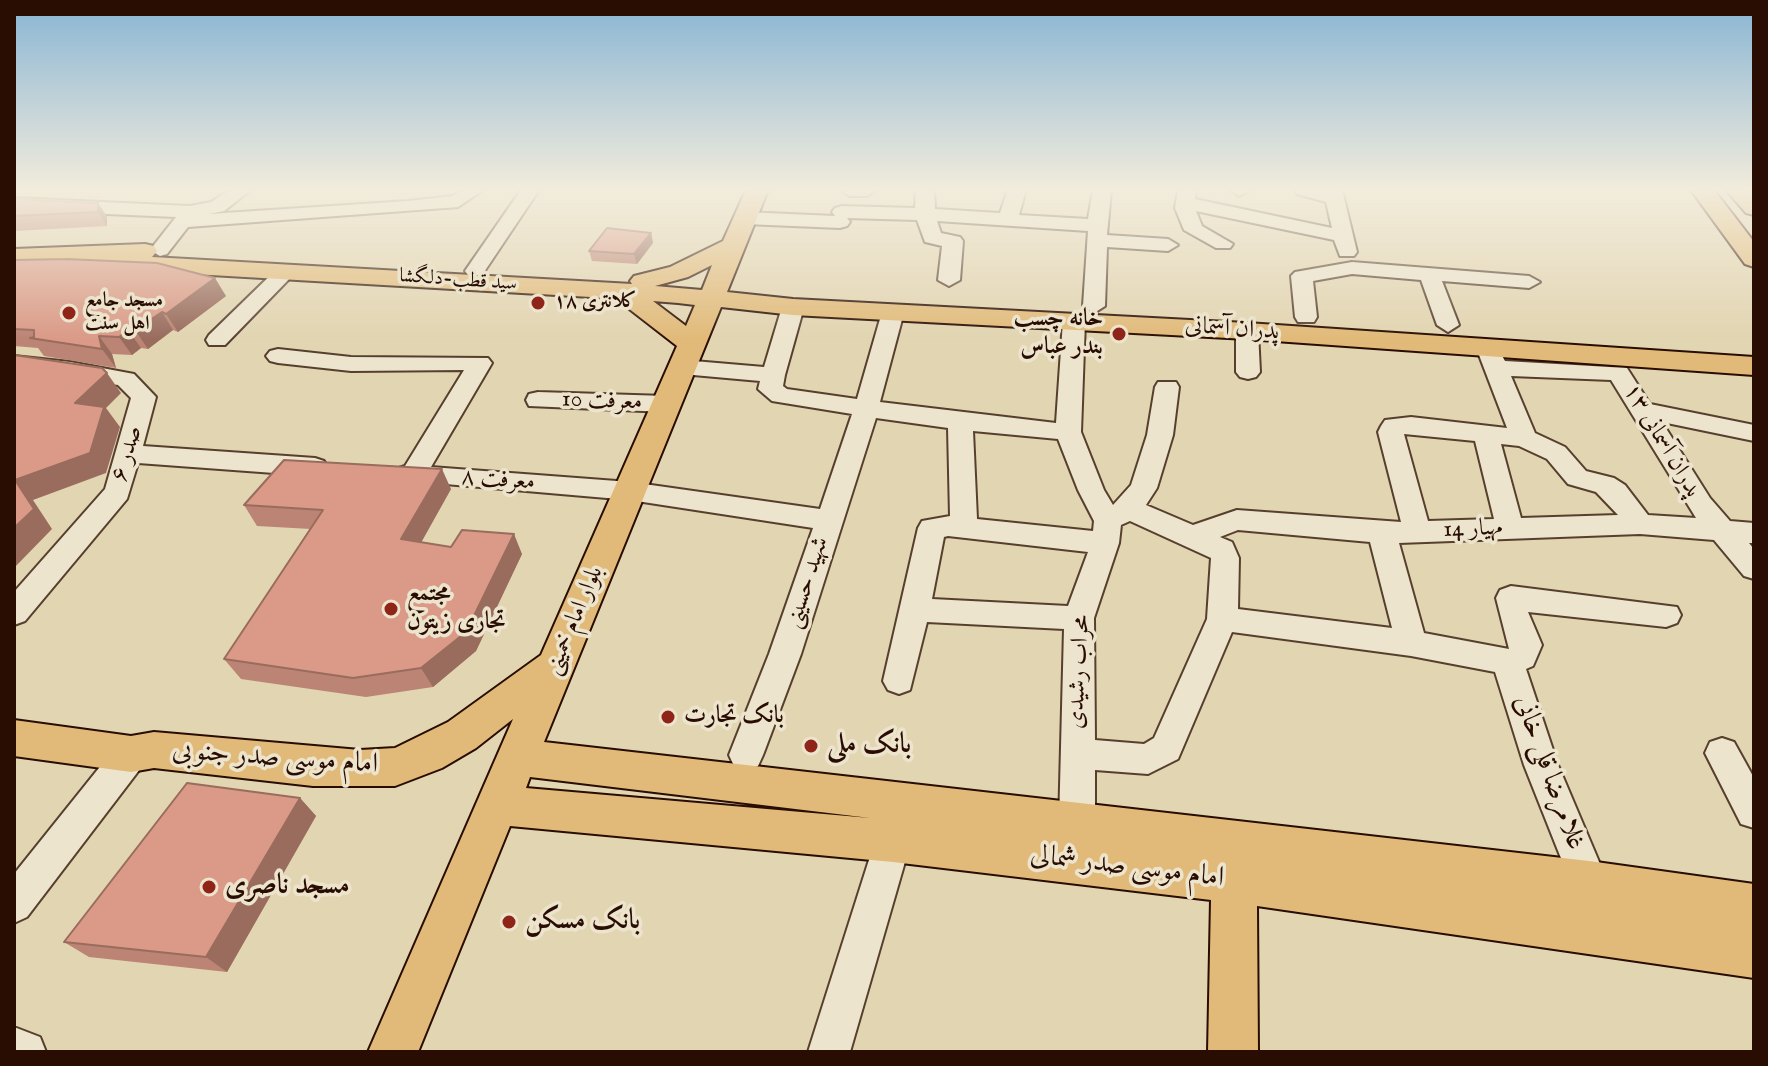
<!DOCTYPE html>
<html>
<head>
<meta charset="utf-8">
<style>
  body { margin:0 }
  #map { position:relative; width:1768px; height:1066px; overflow:hidden; background:#e2d5b2; font-family:"IM FELL English",serif }
  canvas { display:block }
  .frame { position:absolute; inset:0; border:16px solid #290d02; pointer-events:none }
</style>
</head>
<body>
<div id="map">
<canvas width="1768" height="1066"></canvas>
<div class="frame"></div>
</div>
<script>
const context = document.querySelector('canvas').getContext('2d');
context.lineJoin = 'round';
const shape = rows => new Path2D(rows.map(r => 'M' + r).join(''));
function stroke(path, color, width, dash) { context.strokeStyle = color; context.lineWidth = width; context.lineCap = dash ? 'butt' : 'round'; context.setLineDash(dash || []); context.stroke(path); }
function fillPath(path, color) { context.fillStyle = color; context.fill(path, 'evenodd'); }
function drawText(font, color, halo, rows, align = 'center') {
  context.font = font + ' "IM FELL English",Amiri,serif'; context.lineWidth = 7; context.setLineDash([]); context.textBaseline = 'middle'; context.strokeStyle = halo; context.fillStyle = color; for (const [text, x, y, turn = 0] of rows) {
    context.save(); context.translate(x, y); context.rotate((+turn || 0) * Math.PI / 180); context.textAlign = isNaN(turn) ? turn : align; if (halo) context.strokeText(text, 0, 0); context.fillText(text, 0, 0); context.restore();
  }
}
const minor = shape([
  [230,190,251,190,224,211,209,214,408,201,453,196,462,190,483,190,458,207,188,227,167,254,160,256,150,250,176,217,14,210,14,198,190,206,211,202,230,190],
  [521,190,539,190,482,275,468,275,465,271,521,190],
  [841,190,876,190,867,196,850,196,841,190],
  [916,190,934,190,935,209,1000,213,1008,190,1026,190,1019,215,1088,219,1093,190,1111,190,1107,235,1168,239,1178,245,1168,251,1107,247,1105,306,1094,313,1083,306,1088,231,937,221,941,233,960,237,963,241,960,280,949,286,938,280,942,246,925,242,917,220,847,218,850,222,847,226,840,228,745,224,735,218,745,212,835,216,832,212,835,208,842,206,915,208,916,190],
  [1178,190,1196,190,1195,199,1332,228,1326,202,1297,194,1295,190,1342,190,1357,252,1354,256,1340,256,1334,240,1196,211,1202,226,1233,244,1230,248,1216,248,1184,230,1175,208,1178,190],
  [1230,190,1250,190,1239,196,1230,190],
  [1352,262,1529,276,1540,282,1529,288,1442,281,1459,325,1448,332,1437,325,1421,280,1352,274,1313,281,1317,317,1314,322,1298,322,1295,317,1291,276,1295,272,1352,262],
  [286,265,296,271,293,275,225,345,209,345,206,340,209,335,279,267,286,265],
  [793,300,804,307,785,375,783,386,787,389,857,399,882,312,893,305,904,312,880,402,1056,423,1063,321,1074,314,1082,316,1085,321,1081,432,1104,490,1113,505,1131,485,1147,435,1155,387,1158,382,1176,382,1179,387,1173,435,1157,488,1146,505,1193,525,1237,510,1401,522,1378,432,1381,426,1385,420,1411,417,1507,428,1479,355,1483,350,1491,348,1499,350,1505,361,1627,368,1650,404,1754,425,1754,441,1662,422,1710,498,1730,521,1754,523,1754,543,1749,543,1754,549,1754,579,1744,576,1714,540,1640,534,1399,543,1424,633,1509,649,1496,598,1500,590,1511,586,1677,607,1681,615,1677,623,1666,627,1528,612,1542,645,1533,666,1526,669,1558,765,1608,883,1602,896,1589,901,1576,896,1524,765,1495,672,1411,656,1232,632,1178,759,1148,774,1095,770,1095,825,1090,837,1077,842,1064,837,1059,825,1064,629,927,622,910,690,899,694,888,690,883,681,918,528,922,521,950,516,948,428,876,418,801,654,763,755,758,766,746,770,734,766,729,755,769,654,813,528,630,500,399,480,395,474,399,468,405,466,464,370,351,371,278,363,270,361,266,356,270,351,278,349,351,357,488,358,492,363,431,467,630,482,820,509,852,414,772,401,758,389,760,381,682,374,674,372,670,367,674,362,682,360,764,367,782,307,793,300],
  [1511,376,1611,380,1696,518,1648,515,1625,485,1614,478,1586,471,1565,447,1535,433,1511,376],
  [973,431,1058,439,1078,490,1094,521,1093,531,977,519,973,431],
  [1404,434,1475,441,1494,519,1428,521,1404,434],
  [1501,444,1519,446,1547,459,1568,484,1596,492,1618,515,1521,518,1501,444],
  [1130,521,1211,558,1207,619,1154,738,1144,744,1095,740,1094,618,1119,543,1121,525,1130,521],
  [1238,530,1370,542,1392,628,1238,609,1239,558,1232,542,1220,537,1238,530],
  [944,537,948,536,1088,552,1068,606,932,599,944,537],
  [1247,324,1255,326,1258,331,1260,372,1256,377,1248,379,1240,377,1236,372,1236,331,1239,326,1247,324],
  [14,356,70,362,134,374,156,397,143,446,315,458,324,461,328,467,324,473,315,476,138,463,127,499,25,621,14,625,14,592,105,489,131,398,118,385,14,370,14,356],
  [538,392,666,396,675,398,678,404,675,410,666,412,529,406,526,400,529,394,538,392],
  [1722,738,1734,742,1754,778,1754,828,1741,824,1705,753,1710,742,1722,738],
  [131,739,143,743,148,754,143,765,27,917,14,923,14,874,119,743,131,739],
  [893,824,906,829,911,841,850,1052,808,1052,875,841,880,829,893,824],
  [14,1027,40,1037,46,1052,14,1052,14,1027]
]);
const major = shape([
  [746,190,768,190,727,292,793,299,1247,323,1754,357,1754,375,1247,339,793,315,721,307,544,742,1589,861,1754,884,1754,930,1442,887,1754,930,1754,978,1257,906,1258,1052,1208,1052,1211,900,893,862,510,826,418,1052,368,1052,513,719,476,748,442,768,395,786,313,786,154,768,131,772,14,756,14,720,131,736,154,732,360,750,395,748,448,722,541,655,677,346,628,308,611,303,608,298,159,272,118,273,109,270,105,265,109,260,14,263,14,249,145,244,154,246,157,251,152,257,632,284,630,281,634,276,670,267,723,241,746,190],
  [712,265,702,290,655,286,688,277,712,265],
  [653,301,678,303,695,305,686,326,653,301],
  [530,777,870,818,526,788,530,777],
  [1691,190,1714,190,1754,242,1754,267,1745,264,1691,190],
  [1726,190,1749,190,1754,194,1754,215,1746,213,1726,190]
]);
const wall = shape([
  [14,201,98,203,107,217,107,226,14,231],
  [651,233,653,243,637,264,592,261,589,251],
  [14,260,226,296,178,332,173,330,148,349,141,348,132,355,112,354,116,368,44,356,38,348,14,346],
  [451,489,421,542,451,547,522,554,476,651,433,687,366,697,241,679,224,659,311,529,257,526,244,505],
  [300,798,316,816,227,972,89,957,64,942]
]);
const shadedWall = shape([
  [98,203,107,217,107,226,98,212],
  [651,233,653,243,637,264,634,254],
  [215,278,226,296,178,332,166,314],
  [162,312,173,330,148,349,135,330],
  [128,330,141,348,132,355,119,337],
  [99,336,112,354,116,368,102,349],
  [107,373,121,393,106,408,120,427,106,473,33,500,52,529,14,568,15,480,75,403],
  [442,469,451,489,412,559,401,539],
  [514,534,522,554,476,651,433,687,421,668],
  [300,798,316,816,227,972,206,957]
]);
const building = shape([
  [16,199,98,203,98,212,14,216,14,201,16,199],
  [607,228,651,233,634,254,589,251,607,228],
  [66,259,157,263,215,278,166,314,162,312,135,330,128,330,119,337,99,336,102,349,30,338,34,337,34,330,14,329,14,260,66,259],
  [14,355,102,368,107,373,75,403,104,407,90,453,15,480,34,509,14,528,14,355],
  [284,460,442,469,401,539,451,547,462,530,514,534,466,632,421,668,353,678,224,659,323,510,244,505,284,460],
  [187,783,300,798,206,957,64,942,187,783]
]);
const markers = [
  [538,303,8,"#8f2418"],
  [69,313,8,"#8f2418"],
  [1119,334,8,"#8f2418"],
  [391,609,8,"#8f2418"],
  [668,717,8,"#8f2418"],
  [811,746,8,"#8f2418"],
  [209,887,8,"#8f2418"],
  [509,922,8,"#8f2418"]
];
const farStreetnames = [
  ["سید قطب-دلگشا",458,281,4]
];
const farPoinames = [
  ["مسجد جامع",85,302],
  ["اهل سنت",85,325],
  ["کلانتری ۱۸",554,303]
];
const poiNames = [
  ["خانه چسب",1103,320,"right"],
  ["بندر عباس",1103,348,"right"],
  ["مجتمع",407,595],
  ["تجاری زیتون",407,623],
  ["بانک تجارت",684,717]
];
const streetNames = [
  ["پدران آسمانی",1232,330,4],
  ["معرفت 10",602,402,2],
  ["پدران آسمانی ۱۳",1661,441,59],
  ["صدر ۶",128,454,-73],
  ["معرفت ۸",498,481,4],
  ["مهیار 14",1473,530,-2],
  ["شهید حسینی",808,583,-72],
  ["بلوار امام خمینی",575,621,-67],
  ["محراب رشیدی",1080,672,-87]
];
const nearPoinames = [
  ["بانک ملی",827,746],
  ["مسجد ناصری",225,887],
  ["بانک مسکن",525,922]
];
const nearStreetnames = [
  ["امام موسی صدر جنوبی",275,759,4],
  ["غلامرضا قلی خانی",1548,773,70],
  ["امام موسی صدر شمالی",1127,868,7]
];
stroke(minor, '#573f2e', 4);
stroke(major, '#290d02', 4);
fillPath(minor, '#ece4cd');
fillPath(major, '#e1ba79');
fillPath(wall, '#bb8474');
fillPath(shadedWall, '#996c5e');
fillPath(building, '#da9a87');
stroke(building, '#996c5e', 2);
const sky = context.createLinearGradient(0, 0, 0, 339);
sky.addColorStop(0, '#88b5d4');
sky.addColorStop(0.56, '#f2ecdc');
sky.addColorStop(1, '#f2ecdc00');
context.fillStyle = sky;
context.fillRect(0, 0, 1768, 339);
for (const [x, y, r, color] of markers) { const dot = new Path2D(); dot.arc(x, y, r, 0, 2 * Math.PI); context.fillStyle = color; context.fill(dot); stroke(dot, '#ece4cd', 3); }
drawText('20px', '#290d02', '#ece4cd', farStreetnames);
drawText('bold 20px', '#290d02', '#ece4cd', farPoinames, 'left');
drawText('bold 24px', '#290d02', '#ece4cd', poiNames, 'left');
drawText('24px', '#290d02', '#ece4cd', streetNames);
drawText('bold 28px', '#290d02', '#ece4cd', nearPoinames, 'left');
drawText('28px', '#290d02', '#ece4cd', nearStreetnames);
</script>
</body>
</html>
